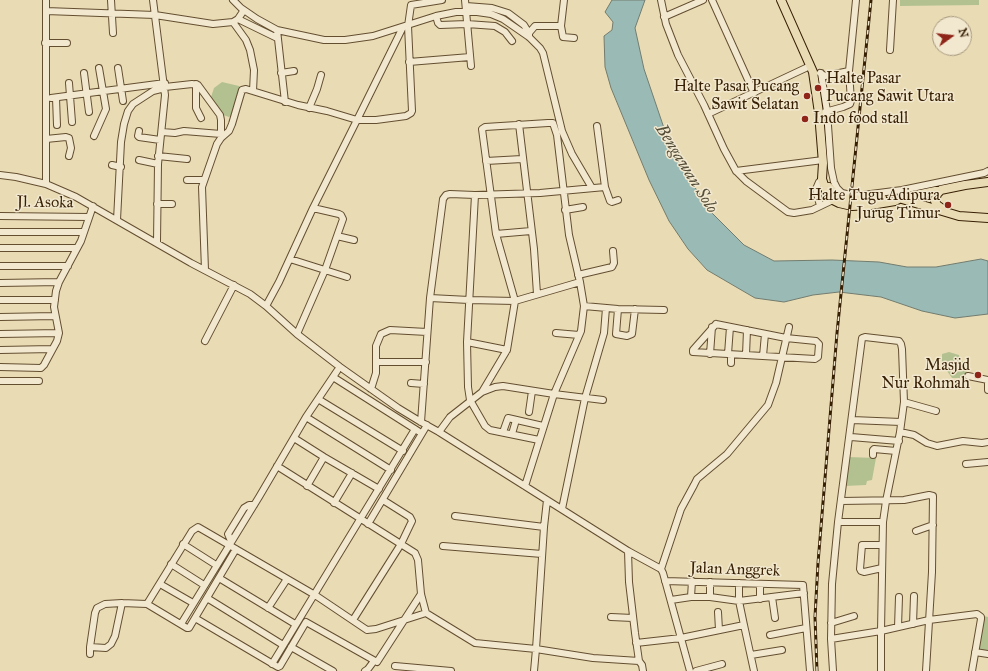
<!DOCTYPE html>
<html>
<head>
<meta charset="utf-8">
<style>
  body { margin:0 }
  #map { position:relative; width:988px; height:671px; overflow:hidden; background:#e9dcb5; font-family:"IM FELL Great Primer",serif }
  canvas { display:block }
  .north { position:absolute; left:932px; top:16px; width:40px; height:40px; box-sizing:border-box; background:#f1e8cf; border:1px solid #a7987d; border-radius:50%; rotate:75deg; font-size:11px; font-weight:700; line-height:16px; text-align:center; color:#371f03 }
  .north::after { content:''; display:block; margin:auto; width:14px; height:18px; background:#8f2418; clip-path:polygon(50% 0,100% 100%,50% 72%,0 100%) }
</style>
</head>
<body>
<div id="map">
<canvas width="988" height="671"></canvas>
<div class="north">N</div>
</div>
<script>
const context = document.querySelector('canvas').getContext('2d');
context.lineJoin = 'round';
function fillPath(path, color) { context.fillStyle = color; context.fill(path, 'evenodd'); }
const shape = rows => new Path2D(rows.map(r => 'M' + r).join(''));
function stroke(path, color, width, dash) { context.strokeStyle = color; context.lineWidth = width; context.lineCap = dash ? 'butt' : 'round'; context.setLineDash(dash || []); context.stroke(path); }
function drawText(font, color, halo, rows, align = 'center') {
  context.font = font + ' "IM FELL Great Primer",serif'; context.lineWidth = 3; context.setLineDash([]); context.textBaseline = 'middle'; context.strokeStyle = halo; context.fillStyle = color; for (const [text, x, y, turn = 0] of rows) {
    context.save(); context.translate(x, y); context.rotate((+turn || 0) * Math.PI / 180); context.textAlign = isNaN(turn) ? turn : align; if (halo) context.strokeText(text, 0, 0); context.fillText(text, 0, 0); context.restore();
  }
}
const green = shape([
  [900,0,979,0,979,5,900,6],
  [222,82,239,86,240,88,234,114,229,117,223,115,211,97,214,88],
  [949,352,959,355,960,360,967,364,966,375,964,378,952,378,942,364,942,354],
  [848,457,876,458,872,480,867,481,866,485,845,486],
  [984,616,988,617,988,653,979,651,983,617]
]);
const water = shape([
  [612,0,645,0,635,28,644,69,667,137,688,177,712,213,744,245,774,261,832,260,879,262,907,267,936,267,981,259,988,261,988,314,955,318,922,311,881,297,839,292,813,295,784,302,755,298,707,270,688,249,669,221,649,180,611,88,605,67,604,36,612,30,613,22,605,12,612,0]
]);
const minor = shape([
  [46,0,46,184],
  [111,0,113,33],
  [153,0,165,95,158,164,157,242],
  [233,0,241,8,257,19,277,30,324,40,345,40,373,36,436,16,456,12,477,12,491,14,503,19,529,37,540,48,543,53,562,131,572,154,592,188],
  [465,0,471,66],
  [661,0,666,24,678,55,704,105,724,149,736,171,746,181,788,212,794,213,812,210,833,200],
  [712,0,754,93],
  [466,6,492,8,508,13,524,25,529,33,529,37],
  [46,11,155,15,213,24,233,22,238,19,244,10],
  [436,16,438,23,440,25,467,24,495,26,505,32,512,41],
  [664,17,703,0],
  [238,19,277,38],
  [233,22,246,40,250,50,254,70,253,91],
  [561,26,563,37,574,38],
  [403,27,357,120,376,120,406,116,411,113,412,111,408,26,411,5,442,0],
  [277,30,285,102],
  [529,33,535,26,561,26,564,0],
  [45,43,67,43],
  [890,50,893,0],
  [409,62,470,57],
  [118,68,123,101],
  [84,73,89,112],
  [281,73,294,71],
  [820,73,825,76,849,71,856,0],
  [821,73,827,111,831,168,834,182,837,188,842,193,855,196,902,190,984,173,988,171],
  [69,83,72,122],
  [196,84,196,108,201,118],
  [165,87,192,84,198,85,220,115,221,120,221,138],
  [51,98,165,83],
  [56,98,57,125],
  [309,108,317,89,321,75],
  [825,112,843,107,850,104,851,101,849,71],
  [708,114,810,66],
  [519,124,534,249,537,294],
  [139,131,138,136,139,137,160,140],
  [162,132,175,133,184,131,221,134],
  [94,136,106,109,99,68],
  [46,139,66,137,69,138,71,148,69,156],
  [158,156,187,159],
  [139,160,158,164],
  [486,161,522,159],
  [112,165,121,167],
  [736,171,823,160],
  [0,175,16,177,46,184,76,197,191,263,250,294,266,306,297,334,340,367,398,408,421,422,439,432,628,551,661,569,663,573,690,671],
  [187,180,204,180],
  [605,187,610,201,612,202,618,200],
  [475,195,467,342,468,387,470,400,485,426,490,430,539,440],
  [157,204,172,204],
  [820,206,816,189,819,182,822,179],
  [565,210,583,207],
  [0,216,89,217],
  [117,220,121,142,124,124,128,111,133,104,153,91,165,88],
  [0,232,84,232],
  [496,234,531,231],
  [337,236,354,240],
  [0,248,77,248],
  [290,259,347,277],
  [0,266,68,266],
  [205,270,202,187,217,144,221,138,229,131,232,124,242,90,246,89,298,105,327,111,357,120,313,208,279,282,266,306],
  [578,275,612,267,614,263,613,251],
  [0,283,59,282],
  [430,298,469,300,515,301,580,282,569,235,557,135,553,123,548,123,485,127,482,129,496,234,515,301,507,350,482,392],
  [0,300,55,300],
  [584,306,618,309,664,310],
  [618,309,616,334,627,336,632,334,635,309],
  [0,317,55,316],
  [716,324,786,338,816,341,819,344,818,357,815,359,693,352,693,350,716,324],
  [556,333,579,335],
  [0,334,59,333],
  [297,334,325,270,343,219,341,215,339,214,313,208],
  [205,341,234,285],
  [467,342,507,350],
  [0,350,52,349],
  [710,354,712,327],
  [728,354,730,327],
  [746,355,747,330],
  [763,356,765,334],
  [377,362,426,362],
  [731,363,731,355],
  [0,367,41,368,44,365,57,341,59,333,54,307,56,291,59,282,81,241,93,206],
  [968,376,988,380],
  [333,377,418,431],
  [0,381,39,381],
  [411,383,424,384],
  [988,383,988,390],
  [371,389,376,373,376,346,381,334,390,330,427,332],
  [318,399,403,451],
  [904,402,936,411],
  [529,412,532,391],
  [306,417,391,470],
  [852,420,901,422],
  [421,422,430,298,443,199,446,195,450,194,475,195,540,193,605,187,597,126],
  [439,432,450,417,482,392,495,387,503,386,554,394,603,400],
  [503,432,508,418,543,426],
  [900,432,914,435,927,443,937,446,963,441,982,443,988,442],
  [512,434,516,420],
  [851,437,899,441],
  [294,438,324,457,379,489],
  [873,455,873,450,874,449,896,451],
  [966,464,988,462],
  [277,466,415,553,418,560,421,594,426,613],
  [307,486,324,457],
  [525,486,554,394,581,331,584,306,580,282],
  [547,500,544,527,536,649,593,658,639,661],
  [841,501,904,500,929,495,933,496,932,572,926,671],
  [334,503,352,473],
  [562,509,585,398,604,333,606,308],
  [455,516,544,527],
  [838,522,883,522],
  [368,524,427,425],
  [916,531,933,525],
  [231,541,228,534,244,508,249,505,254,505],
  [183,544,216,565],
  [443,546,542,554],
  [628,551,629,582,635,633,639,661,642,665,643,671],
  [171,564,204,585],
  [882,568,864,572,861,571,860,569,862,545,882,545],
  [661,569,681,509,694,485,697,479,727,454,768,405,776,383,789,327],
  [219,578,295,624],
  [665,581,803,585,810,671],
  [710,582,710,597],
  [739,583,739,601,744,625],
  [160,584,193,603],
  [691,597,692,581],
  [772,597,775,618],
  [207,598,283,645],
  [760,599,760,584],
  [671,600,691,597,710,597,739,601,804,593],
  [147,604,192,531,198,527,315,595,367,630,376,629,426,613,475,643,536,649,534,671],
  [268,608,287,579],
  [718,612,719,630],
  [611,617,633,618],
  [195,618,278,667,280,666,306,622,377,662,421,594],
  [353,620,401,544,412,521,410,517,383,500],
  [831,623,854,616],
  [181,624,259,497,306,417,337,371],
  [913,624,914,596],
  [898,627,899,597],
  [770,635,806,628],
  [831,639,832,584,838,522,862,338,865,337,899,341,901,344,902,349,904,402,900,432,886,501,883,522,881,631,831,639,833,671],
  [636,643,681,638,744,625,754,671],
  [90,647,95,613,97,608,105,604,122,603],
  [291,647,333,671],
  [975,652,988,654],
  [90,654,90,647,106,648,111,644,115,636,122,603,147,604,187,628,189,628,236,549],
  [751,655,782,650],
  [272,664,415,429],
  [395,666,451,671],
  [365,671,368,669,374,661],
  [696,671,722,664],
  [881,671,881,631,929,620,977,614,981,617,981,619,972,671]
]);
const major = shape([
  [781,0,813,72,819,113,823,163,822,179,826,191,833,200,839,203,852,206,871,205,895,201,901,198,965,185,988,182],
  [829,187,835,194,843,198,863,200,882,198],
  [941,190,937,194,935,201,937,205,944,210],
  [902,199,959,216,988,218]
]);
const rail = shape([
  [817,671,815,617,818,563,837,333,871,0]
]);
const markers = [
  [818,88,4,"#8f2418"],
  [807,96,4,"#8f2418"],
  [805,119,4,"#8f2418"],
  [948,205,4,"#8f2418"],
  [978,375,4,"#8f2418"]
];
const poiNames = [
  ["Halte Pasar",826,79,"left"],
  ["Pucang Sawit Utara",826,97,"left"],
  ["Halte Pasar Pucang",799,87],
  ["Sawit Selatan",799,105],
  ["Indo food stall",813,119,"left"],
  ["Halte Tugu Adipura",940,196],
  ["Jurug Timur",940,214],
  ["Masjid",970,366],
  ["Nur Rohmah",970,384]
];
const streetNames = [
  ["Jl. Asoka",45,203,1],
  ["Jalan Anggrek",735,570,2]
];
const waterNames = [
  ["Bengawan Solo",686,169,58]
];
fillPath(green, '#b3c190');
fillPath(water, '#9abab6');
stroke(water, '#727c6e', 1);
stroke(minor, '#644e30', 8);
stroke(major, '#371f03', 10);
stroke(minor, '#f1e8cf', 6);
stroke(major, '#e9dcb5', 8);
stroke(rail, '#371f03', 3);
stroke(rail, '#f1e8cf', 1.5, [4.5]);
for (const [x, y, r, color] of markers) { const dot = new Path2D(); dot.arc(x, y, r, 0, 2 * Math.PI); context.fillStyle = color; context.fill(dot); stroke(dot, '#f1e8cf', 1.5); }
drawText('16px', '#371f03', '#f1e8cf', poiNames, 'right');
drawText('16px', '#371f03', '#f1e8cf', streetNames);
drawText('italic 17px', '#554e39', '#f1e8cf', waterNames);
</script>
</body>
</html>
